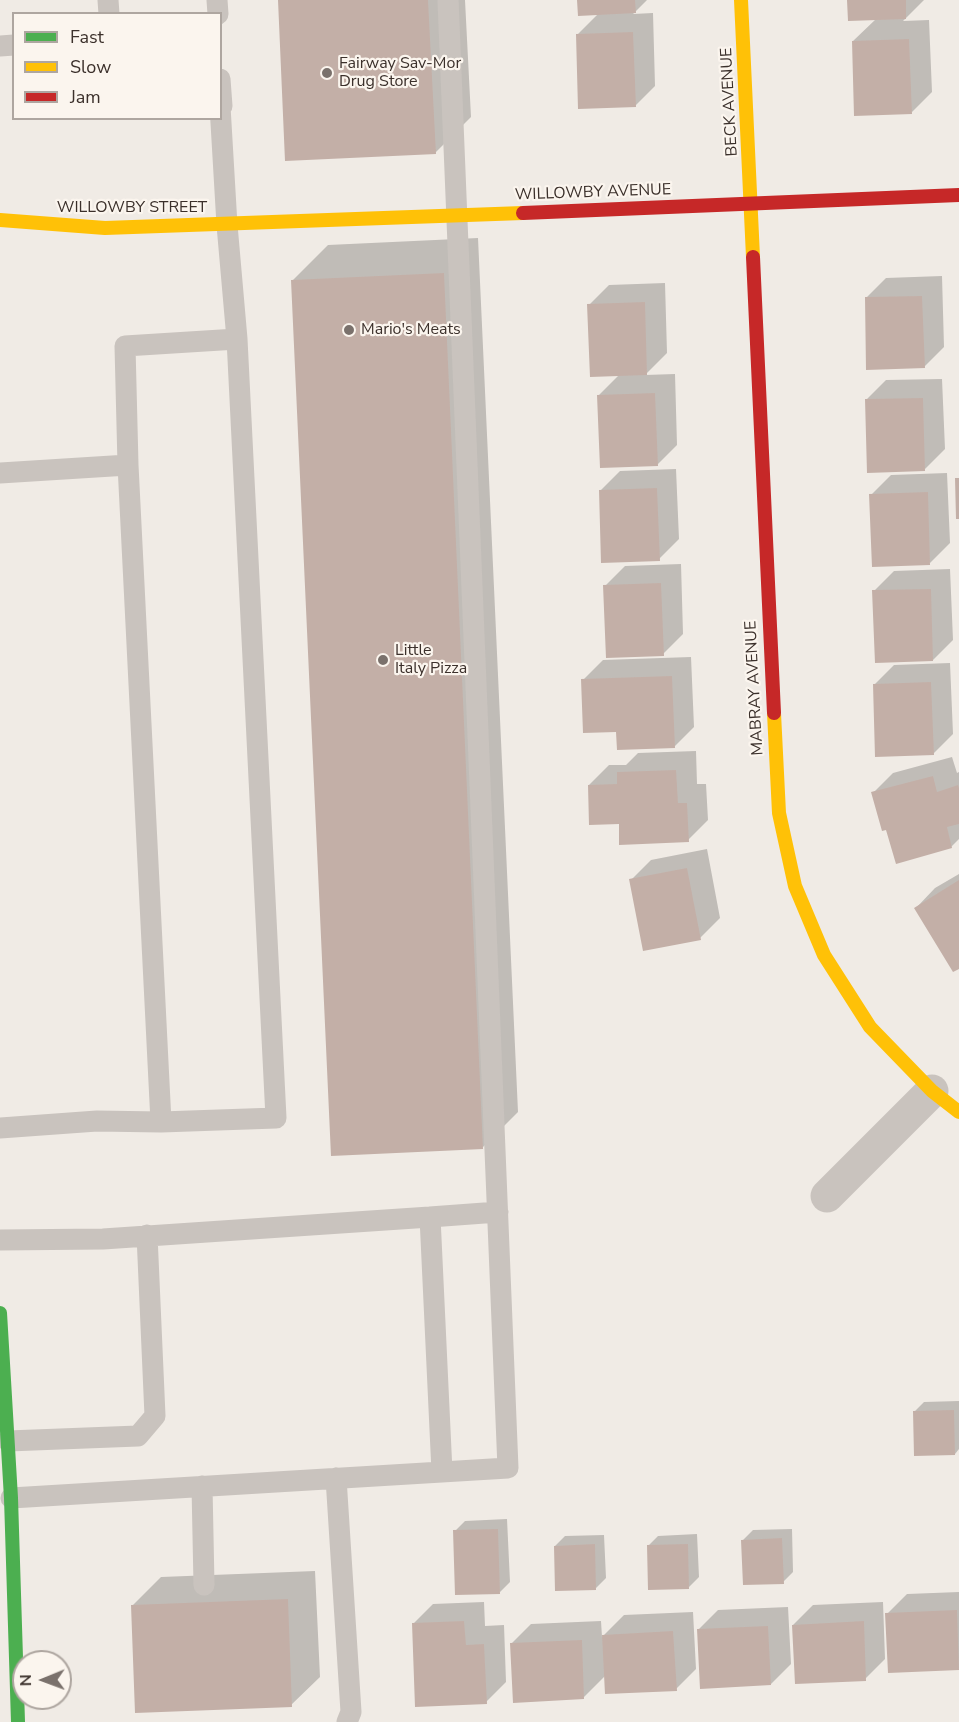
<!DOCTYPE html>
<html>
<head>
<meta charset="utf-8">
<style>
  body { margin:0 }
  #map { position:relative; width:959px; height:1722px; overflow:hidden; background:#f0ebe5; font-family:"Nunito Sans",sans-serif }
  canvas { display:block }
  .legend { position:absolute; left:12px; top:12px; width:210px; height:108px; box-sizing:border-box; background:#fbf5ee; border:2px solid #aea6a0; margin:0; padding:8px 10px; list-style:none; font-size:18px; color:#3b302b }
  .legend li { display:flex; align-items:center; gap:12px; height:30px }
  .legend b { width:30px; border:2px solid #aea6a0 }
  .north { position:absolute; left:12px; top:1650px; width:60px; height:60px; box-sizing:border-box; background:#fbf5ee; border:2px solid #aea6a0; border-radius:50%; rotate:269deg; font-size:16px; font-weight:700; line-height:24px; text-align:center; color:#3b302b }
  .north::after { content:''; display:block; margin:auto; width:21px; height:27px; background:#7a716c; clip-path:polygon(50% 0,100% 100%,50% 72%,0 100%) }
</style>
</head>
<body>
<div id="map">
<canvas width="959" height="1722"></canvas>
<ul class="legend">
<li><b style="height:8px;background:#4caf50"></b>Fast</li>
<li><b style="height:8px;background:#ffc107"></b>Slow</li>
<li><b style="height:8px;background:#c62828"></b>Jam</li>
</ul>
<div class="north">N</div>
</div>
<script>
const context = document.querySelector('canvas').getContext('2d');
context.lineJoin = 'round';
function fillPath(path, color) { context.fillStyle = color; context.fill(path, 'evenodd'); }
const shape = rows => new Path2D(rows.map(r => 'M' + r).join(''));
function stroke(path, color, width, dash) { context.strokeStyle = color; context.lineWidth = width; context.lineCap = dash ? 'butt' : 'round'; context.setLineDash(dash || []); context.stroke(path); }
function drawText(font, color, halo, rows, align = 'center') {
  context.font = font + ' "Nunito Sans",sans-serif'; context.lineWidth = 4.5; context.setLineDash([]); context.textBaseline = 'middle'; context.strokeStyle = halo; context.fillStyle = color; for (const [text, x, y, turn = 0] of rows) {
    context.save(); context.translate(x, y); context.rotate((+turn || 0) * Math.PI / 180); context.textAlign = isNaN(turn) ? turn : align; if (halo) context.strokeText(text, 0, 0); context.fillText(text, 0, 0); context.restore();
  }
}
const shadow = shape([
  [279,0,465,0,471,117,435,153],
  [579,0,647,0,633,14,653,13,655,86,635,106,577,35,598,14],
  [849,0,924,0,903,21,929,20,932,92,912,112,853,41,876,19],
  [478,238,518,1112,482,1148,293,280,328,245],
  [942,276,944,347,924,367,866,298,886,278],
  [665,283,667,353,645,375,675,374,677,445,657,465,598,396,620,374,589,305,609,285],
  [942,379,945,449,925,469,866,400,886,380],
  [676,469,679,539,659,559,600,491,620,471],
  [947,473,950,543,930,563,871,495,891,475],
  [681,564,683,634,663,654,605,586,625,566],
  [950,569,953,640,933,660,874,591,894,571],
  [691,657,694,727,674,747,617,730,583,680,603,660],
  [950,663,953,734,933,754,874,685,894,665],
  [696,751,697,784,706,784,708,820,688,840,620,822,589,785,609,765,626,765,638,753],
  [952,757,957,773,959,772,959,839,951,847,887,828,873,793,893,773],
  [707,849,720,918,700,938,631,880,651,860],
  [959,874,959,967,916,908,935,888],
  [959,1401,959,1449,955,1454,914,1412,924,1402],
  [507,1519,510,1582,500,1592,455,1531,465,1521],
  [792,1529,793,1572,783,1582,743,1540,753,1530],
  [697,1534,699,1577,689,1587,648,1546,658,1536],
  [604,1535,606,1578,596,1588,555,1546,565,1536],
  [315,1571,320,1677,291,1705,133,1605,161,1577],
  [959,1592,959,1668,889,1671,887,1614,907,1594],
  [484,1602,485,1626,504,1625,506,1682,486,1702,413,1624,433,1604],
  [883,1602,885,1659,865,1679,793,1625,813,1605],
  [788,1607,791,1664,771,1684,698,1630,718,1610],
  [693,1612,696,1669,676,1689,605,1676,583,1698,511,1644,531,1624,601,1621,602,1637,624,1615]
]);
const building = shape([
  [278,0,428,0,436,154,285,161],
  [577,0,635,0,636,13,578,16],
  [847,0,906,0,906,19,848,21],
  [633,32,636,107,578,109,576,34],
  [909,39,912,114,854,116,852,41],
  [444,273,483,1149,331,1156,291,280],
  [922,296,925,368,866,370,865,297],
  [645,302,647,375,590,377,587,304],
  [655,393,658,466,600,468,597,395],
  [923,398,925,471,867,473,865,399],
  [955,478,959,478,959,519,956,519],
  [657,488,660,561,601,563,599,490],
  [928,492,930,565,872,567,869,494],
  [661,583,664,656,606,658,603,585],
  [931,589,933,661,875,663,872,590],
  [672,676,675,748,617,750,616,732,583,733,581,679],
  [931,682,934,755,875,757,873,684],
  [676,770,678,803,687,803,689,842,619,845,619,824,589,825,588,785,617,784,617,772],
  [933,776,937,792,958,785,959,788,959,824,947,827,952,848,896,864,886,830,882,831,871,792],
  [687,868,701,940,643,951,629,879],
  [959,880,959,969,953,972,914,908],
  [954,1410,955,1455,914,1456,913,1411],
  [498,1529,500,1594,455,1595,453,1530],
  [782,1538,784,1584,743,1585,741,1540],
  [595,1544,596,1590,555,1591,554,1546],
  [688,1544,689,1589,648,1590,647,1545],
  [288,1599,292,1707,135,1713,131,1605],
  [957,1610,959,1670,888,1673,885,1613],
  [464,1621,466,1645,484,1644,487,1704,415,1707,412,1623],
  [864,1621,866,1681,795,1684,792,1625],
  [768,1626,771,1685,700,1689,697,1629],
  [673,1631,677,1691,605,1694,602,1635],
  [582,1640,584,1699,513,1703,510,1643]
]);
const lane = shape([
  [108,0,109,14],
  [217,0,218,14],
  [0,46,14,45],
  [220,79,222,106],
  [128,465,161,1122],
  [0,473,128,465,125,346,237,339],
  [0,1128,97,1121,161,1122,276,1118,237,339,227,225,220,106],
  [430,1217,498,1212],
  [0,1240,103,1239,430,1217,442,1472],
  [8,1441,138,1436,155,1416,147,1235],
  [336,1478,351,1712,347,1722],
  [202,1486,204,1585],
  [11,1498,508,1468,448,0]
]);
const street = shape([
  [827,1196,932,1091]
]);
const fast = shape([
  [0,1313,11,1498,18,1722]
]);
const slow = shape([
  [741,0,753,257],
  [0,220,105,228,523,213],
  [774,713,779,813,795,886,824,955,870,1027,932,1091,959,1112]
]);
const jam = shape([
  [523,213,959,195],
  [753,257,774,713]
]);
const markers = [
  [327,73,6,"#7a716c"],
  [349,330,6,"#7a716c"],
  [383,660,6,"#7a716c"]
];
const poiNames = [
  ["Fairway Sav-Mor",339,64],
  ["Drug Store",339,82],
  ["Mario's Meats",361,330],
  ["Little",395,651],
  ["Italy Pizza",395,669]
];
const streetNames = [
  ["BECK AVENUE",730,102,-93],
  ["WILLOWBY AVENUE",593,193,-2],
  ["WILLOWBY STREET",132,208],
  ["MABRAY AVENUE",755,688,-93]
];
fillPath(shadow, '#0003');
fillPath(building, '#c3afa7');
stroke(lane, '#c9c3be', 21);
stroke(street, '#c9c3be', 33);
stroke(fast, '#4caf50', 14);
stroke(slow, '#ffc107', 14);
stroke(jam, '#c62828', 14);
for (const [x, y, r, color] of markers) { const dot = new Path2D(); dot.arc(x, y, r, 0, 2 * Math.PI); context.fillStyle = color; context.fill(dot); stroke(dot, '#fbf5ee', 2); }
drawText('16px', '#3b302b', '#fbf5ee', poiNames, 'left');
drawText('16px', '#3b302b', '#fbf5ee', streetNames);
</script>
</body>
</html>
